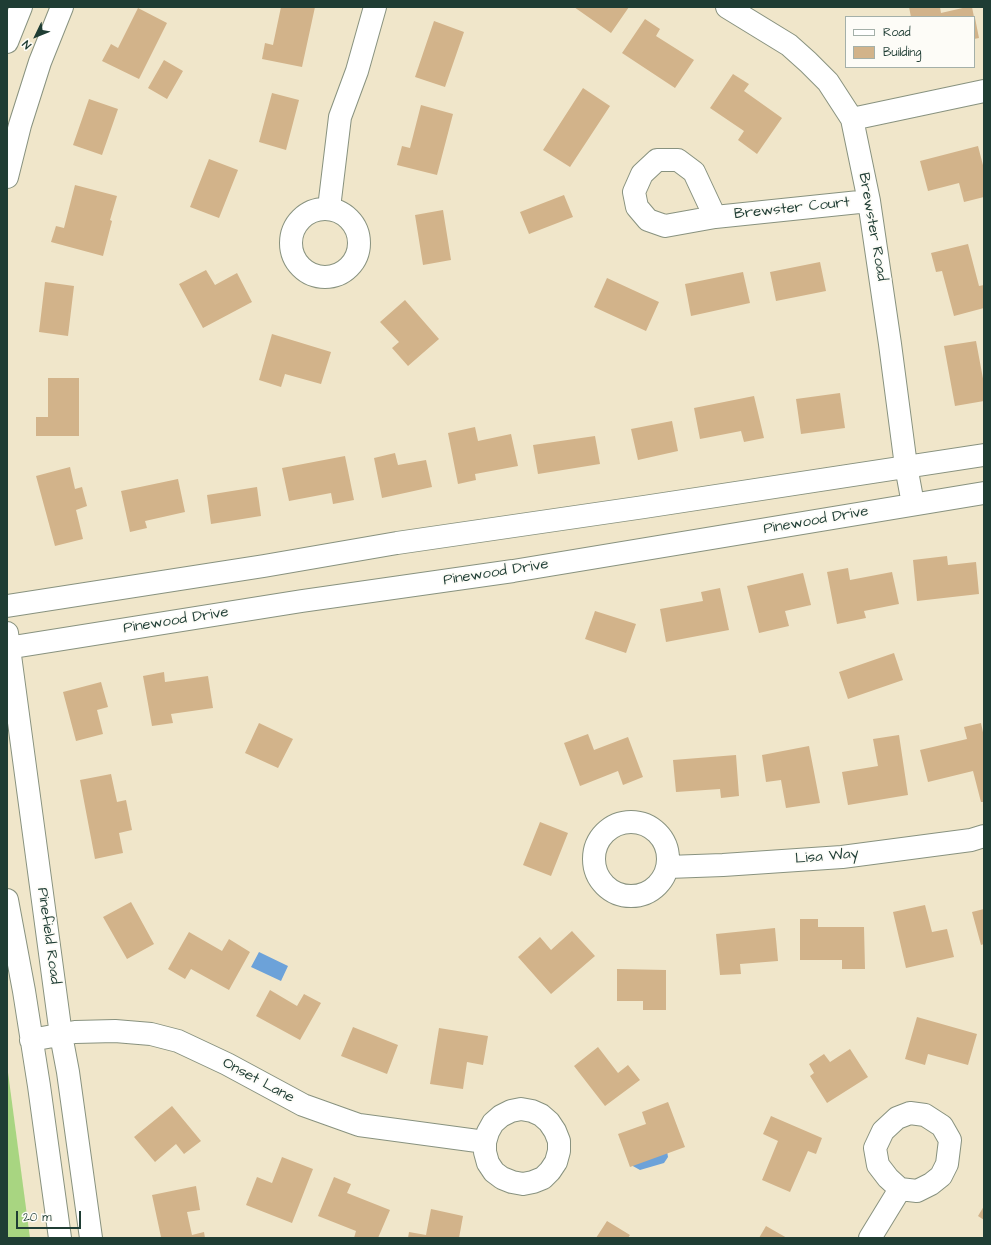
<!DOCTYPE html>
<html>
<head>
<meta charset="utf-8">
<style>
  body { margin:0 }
  #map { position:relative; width:991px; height:1245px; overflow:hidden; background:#f0e6ca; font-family:"Architects Daughter",sans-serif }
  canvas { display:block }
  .frame { position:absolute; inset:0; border:8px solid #1f3d34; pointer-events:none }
  .legend { position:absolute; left:845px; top:16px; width:130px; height:52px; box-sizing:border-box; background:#fdfcf7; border:1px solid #a4b0a9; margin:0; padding:5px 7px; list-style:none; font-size:12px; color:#1f3d34 }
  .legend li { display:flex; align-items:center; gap:8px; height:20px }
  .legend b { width:20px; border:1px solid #a4b0a9 }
  .north { position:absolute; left:16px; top:16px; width:40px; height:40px; -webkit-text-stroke:3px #fdfcf7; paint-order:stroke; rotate:227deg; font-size:11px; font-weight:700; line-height:16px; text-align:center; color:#1f3d34 }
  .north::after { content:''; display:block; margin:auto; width:14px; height:18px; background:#1f3d34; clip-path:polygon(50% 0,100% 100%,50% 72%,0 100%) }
  .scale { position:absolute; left:16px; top:1211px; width:65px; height:18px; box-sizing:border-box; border:2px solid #1f3d34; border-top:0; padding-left:5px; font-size:12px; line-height:14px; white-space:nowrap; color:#1f3d34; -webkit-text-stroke:3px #fdfcf7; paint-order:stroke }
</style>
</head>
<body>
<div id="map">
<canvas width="991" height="1245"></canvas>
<div class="frame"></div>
<ul class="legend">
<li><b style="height:5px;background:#fff"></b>Road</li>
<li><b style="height:11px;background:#d2b38a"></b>Building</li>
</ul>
<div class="north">N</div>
<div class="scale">20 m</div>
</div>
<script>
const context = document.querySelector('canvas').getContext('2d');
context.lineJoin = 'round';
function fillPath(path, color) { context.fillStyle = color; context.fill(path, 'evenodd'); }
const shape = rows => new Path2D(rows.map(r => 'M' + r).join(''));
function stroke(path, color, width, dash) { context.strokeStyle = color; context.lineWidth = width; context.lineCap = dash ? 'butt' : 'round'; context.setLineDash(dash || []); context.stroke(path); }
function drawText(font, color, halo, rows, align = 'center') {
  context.font = font + ' "Architects Daughter",sans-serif'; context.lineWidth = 3.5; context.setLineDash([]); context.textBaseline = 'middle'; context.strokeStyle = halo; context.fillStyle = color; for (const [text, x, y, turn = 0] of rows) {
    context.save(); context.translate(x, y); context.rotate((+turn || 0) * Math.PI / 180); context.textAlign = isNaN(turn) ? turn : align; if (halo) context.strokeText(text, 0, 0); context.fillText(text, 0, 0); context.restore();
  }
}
const green = shape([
  [7,1065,30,1238,7,1238]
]);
const water = shape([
  [259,952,288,966,281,981,251,967],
  [667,1151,668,1157,664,1163,640,1170,631,1165]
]);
const building = shape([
  [281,7,315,7,302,67,262,59,265,43,273,45],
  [574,7,629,7,611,33],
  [909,7,940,7,941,13,967,7,972,7,974,17,911,17],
  [138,8,167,23,139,79,102,61,111,44,118,48],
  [975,18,979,38,974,39,974,19],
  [645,19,660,29,656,36,694,60,675,88,622,53],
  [434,21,464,32,445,87,415,77],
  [164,60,183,71,167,99,148,88],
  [733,74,749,84,744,91,782,118,757,154,738,140,744,131,710,108],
  [583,88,610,106,570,167,543,150],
  [272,93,299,100,286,150,259,142],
  [89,99,118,109,102,155,73,145],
  [421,105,453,114,437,175,397,165,402,146,410,148],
  [978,146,984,169,984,197,964,202,959,183,928,191,920,161],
  [209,159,238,170,219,218,190,207],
  [75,185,117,196,110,220,112,221,103,256,51,242,56,226,64,228],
  [564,195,573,217,529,234,520,212],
  [443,210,451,260,423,265,415,215],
  [968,244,979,286,984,285,984,308,954,316,942,271,936,272,931,253],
  [820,262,826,291,776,301,770,272],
  [206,270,215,285,237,273,252,302,203,328,179,284],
  [743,272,750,303,691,316,685,284],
  [607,278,659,302,646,331,594,307],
  [45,282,74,286,68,336,39,332],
  [405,300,439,339,408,366,392,348,399,342,380,322],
  [272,334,331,352,321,384,285,374,281,387,259,380],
  [976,341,984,384,984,401,955,406,944,346],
  [48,378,79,378,79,436,36,436,36,417,48,417],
  [840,393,845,428,801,434,796,399],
  [754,396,764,438,744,442,741,431,700,439,694,408],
  [672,421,678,451,638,460,631,429],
  [475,427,478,441,511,434,518,466,475,474,476,480,458,484,448,433],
  [595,436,600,464,538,474,533,445],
  [395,453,398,465,426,460,432,487,382,498,374,458],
  [345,456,354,500,333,504,331,493,289,501,282,468],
  [70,467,75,489,82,487,87,506,76,510,83,539,55,546,36,476],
  [178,479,185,512,145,521,147,528,130,532,121,491],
  [257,487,261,516,211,524,207,495],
  [947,556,948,565,976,562,979,594,917,601,913,560],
  [848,568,850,580,892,572,899,604,864,611,866,618,837,624,827,572],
  [803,573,811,605,785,611,789,626,759,633,747,586],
  [720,588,729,630,666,642,660,609,703,601,701,592],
  [595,611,636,624,626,653,585,639],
  [894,653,903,680,848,699,839,672],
  [164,672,165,682,208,676,213,708,171,714,173,723,152,726,143,676],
  [101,682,108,707,97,710,103,734,76,741,63,692],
  [259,723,293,739,278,768,245,753],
  [981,723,984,737,984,802,981,802,973,771,928,782,920,750,967,739,964,727],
  [588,734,594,750,628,737,643,777,623,785,618,771,580,786,564,743],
  [899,735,908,795,848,805,842,772,878,766,873,739],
  [809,746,820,803,786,808,781,780,766,782,762,755],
  [736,755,739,796,721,798,720,789,676,792,673,760],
  [111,774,117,802,126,800,132,830,119,833,123,853,95,859,80,780],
  [540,822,568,833,551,876,523,865],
  [131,902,154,944,127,959,103,917],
  [925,905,932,932,947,929,954,957,906,968,893,912],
  [984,909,984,944,981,945,972,912],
  [800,919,818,919,818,927,864,927,865,969,842,969,842,960,800,960],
  [775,928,778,961,740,964,741,974,720,975,716,934],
  [572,931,595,956,551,994,518,957,540,937,551,950],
  [189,932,222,951,229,939,250,952,229,990,191,969,185,979,168,969],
  [617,969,666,970,666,1010,643,1010,643,1001,617,1001],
  [270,990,297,1006,304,994,321,1003,300,1040,256,1016],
  [917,1017,977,1034,968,1065,928,1054,925,1065,905,1059],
  [353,1027,398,1045,387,1074,341,1056],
  [439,1028,488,1036,483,1065,467,1062,463,1089,430,1084],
  [598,1047,618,1073,628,1065,640,1080,605,1106,574,1066],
  [850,1049,868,1077,827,1103,810,1076,814,1073,809,1064,824,1054,830,1062],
  [668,1102,685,1147,630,1167,618,1134,646,1124,642,1112],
  [172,1106,201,1141,184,1154,176,1144,155,1162,134,1137],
  [771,1116,822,1138,816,1154,808,1151,790,1192,762,1180,778,1141,763,1134],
  [282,1157,313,1169,292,1223,246,1205,257,1177,272,1183],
  [334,1177,351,1184,347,1193,390,1210,378,1238,354,1238,356,1231,318,1216],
  [196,1186,200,1210,187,1212,192,1235,204,1232,205,1238,158,1238,161,1237,152,1195],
  [984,1206,984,1220,978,1216],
  [431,1209,463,1216,459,1238,408,1238,409,1232,426,1235],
  [607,1221,630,1235,628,1238,596,1238],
  [766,1226,787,1238,759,1238]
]);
const minor = shape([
  [727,7,789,45,808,62,828,82,852,119,869,201,890,344,906,466,913,504],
  [7,42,21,7],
  [852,119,984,91],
  [7,177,20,125,40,62,62,7],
  [329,208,340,117,357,71,375,7],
  '291 243a34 34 0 1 1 68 0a34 34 0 1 1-68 0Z',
  [715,217,694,172,678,160,657,160,642,174,634,192,637,207,648,220,665,226,715,217,869,201],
  [7,606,264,566,397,543,644,507,984,455],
  [7,633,61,1035,68,1072,91,1238],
  [7,648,302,601,513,571,984,493],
  '594 859a37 37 0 1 1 74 0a37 37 0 1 1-74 0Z',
  [668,867,723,865,842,857,971,840,984,836],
  [7,900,24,991,39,1086,60,1238],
  [31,1040,75,1032,115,1031,151,1034,178,1041,227,1064,303,1105,359,1125,485,1142,488,1132,493,1123,501,1116,511,1111,521,1109,532,1111,541,1115,549,1122,555,1131,559,1141,559,1151,556,1162,550,1171,543,1178,533,1182,523,1184,512,1182,502,1178,494,1172,488,1163,485,1152,485,1142],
  [910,1113,925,1115,942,1126,950,1140,947,1164,941,1176,931,1184,917,1191,900,1189,888,1178,878,1165,875,1148,883,1131,897,1118,910,1113],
  [870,1238,900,1189]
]);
const streetNames = [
  ["Brewster Court",792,209,-6],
  ["Brewster Road",872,227,80],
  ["Pinewood Drive",816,521,-10],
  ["Pinewood Drive",496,573,-9],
  ["Pinewood Drive",176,621,-9],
  ["Lisa Way",827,857,-5],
  ["Pinefield Road",48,936,82],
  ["Onset Lane",258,1081,28]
];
fillPath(green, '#a8d581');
fillPath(water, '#6ca2d9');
fillPath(building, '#d2b38a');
stroke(minor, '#88927f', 24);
stroke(minor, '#fff', 22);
drawText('15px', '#1f3d34', '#fdfcf7', streetNames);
</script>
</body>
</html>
